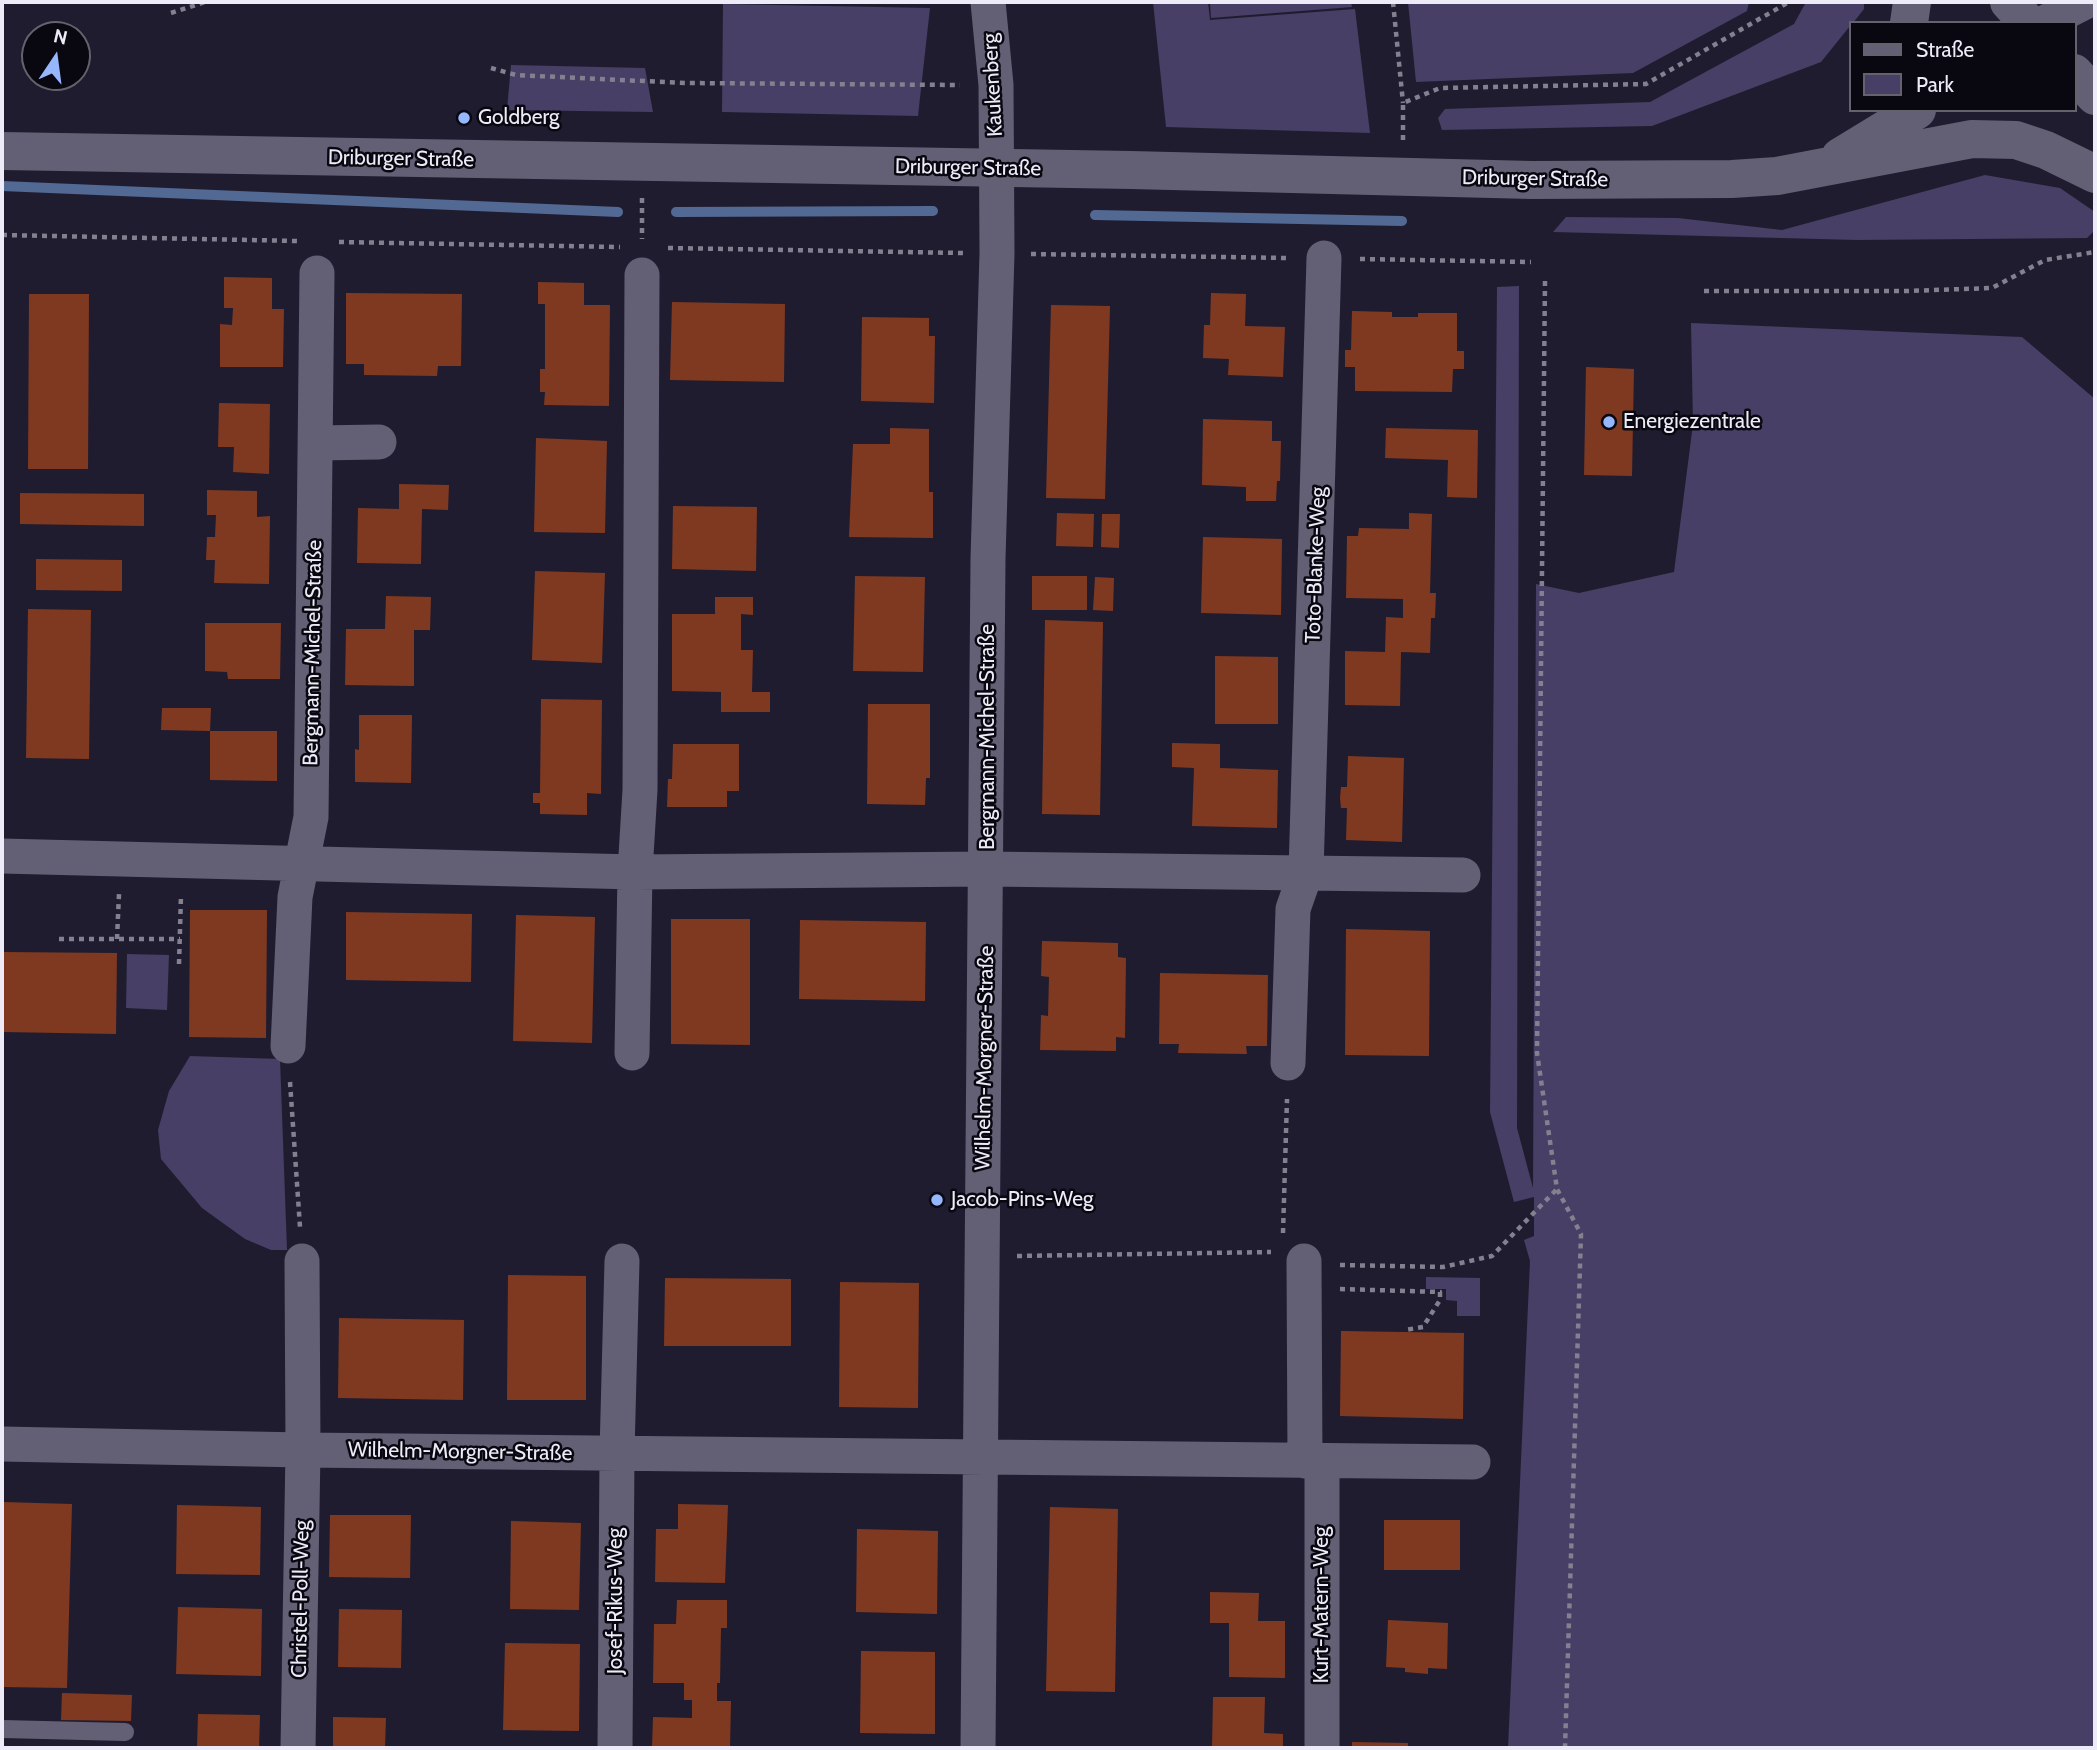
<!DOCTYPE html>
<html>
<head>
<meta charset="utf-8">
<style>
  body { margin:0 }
  #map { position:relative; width:2097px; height:1750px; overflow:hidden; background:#201c2f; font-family:Cabin,sans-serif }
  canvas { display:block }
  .frame { position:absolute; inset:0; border:4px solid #edebf8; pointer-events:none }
  .legend { position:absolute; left:1849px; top:21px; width:228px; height:91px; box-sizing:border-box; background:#090810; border:2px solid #64636d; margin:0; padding:9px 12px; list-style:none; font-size:21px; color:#edebf8 }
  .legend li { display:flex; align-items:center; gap:14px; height:35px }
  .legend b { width:35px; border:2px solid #64636d }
  .north { position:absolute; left:21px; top:21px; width:70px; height:70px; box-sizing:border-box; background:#090810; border:2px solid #64636d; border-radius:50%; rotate:13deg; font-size:19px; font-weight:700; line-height:28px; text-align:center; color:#edebf8 }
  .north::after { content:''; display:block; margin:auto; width:24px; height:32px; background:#96b6fd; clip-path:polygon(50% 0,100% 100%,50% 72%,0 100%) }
</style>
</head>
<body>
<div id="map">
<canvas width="2097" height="1750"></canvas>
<div class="frame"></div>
<ul class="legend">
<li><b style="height:9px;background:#635f75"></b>Straße</li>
<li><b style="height:19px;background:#473f65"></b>Park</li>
</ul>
<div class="north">N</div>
</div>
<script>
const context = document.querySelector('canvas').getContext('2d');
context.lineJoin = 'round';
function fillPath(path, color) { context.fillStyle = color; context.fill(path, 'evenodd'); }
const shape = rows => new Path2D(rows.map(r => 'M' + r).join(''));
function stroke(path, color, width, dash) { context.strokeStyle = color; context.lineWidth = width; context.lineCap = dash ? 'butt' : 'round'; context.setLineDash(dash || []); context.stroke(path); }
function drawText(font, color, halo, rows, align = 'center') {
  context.font = font + ' Cabin,sans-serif'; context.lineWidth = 5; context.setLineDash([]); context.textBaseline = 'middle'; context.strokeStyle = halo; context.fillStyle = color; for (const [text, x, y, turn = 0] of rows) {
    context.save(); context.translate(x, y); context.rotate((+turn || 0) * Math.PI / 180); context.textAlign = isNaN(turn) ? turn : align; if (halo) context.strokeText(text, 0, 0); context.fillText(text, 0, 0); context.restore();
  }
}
const green = shape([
  [1153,2,1208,2,1210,20,1355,9,1370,133,1166,127],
  [1210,2,1351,2,1352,7,1211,18],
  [1408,2,1749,2,1747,11,1633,73,1416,82],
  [1806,2,1864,2,1864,9,1853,23,1850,23,1850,26,1821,62,1652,126,1442,130,1438,118,1445,109,1650,102,1794,24],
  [723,4,930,8,918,116,722,112],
  [511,65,645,68,653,112,507,110],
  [1985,175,2060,188,2095,212,2095,230,2087,238,1857,240,1553,232,1566,217,1678,218,1782,230],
  [1519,286,1517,1128,1533,1188,1536,584,1579,593,1674,572,1693,424,1691,323,2022,337,2095,399,2095,1748,1508,1748,1530,1261,1524,1240,1534,1236,1534,1197,1514,1202,1490,1112,1497,287],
  [127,954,169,955,167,1010,126,1008],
  [190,1056,280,1059,287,1250,271,1250,245,1239,202,1208,161,1159,158,1130,169,1091],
  [1426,1277,1480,1278,1480,1316,1457,1316,1457,1301,1446,1300,1446,1289,1426,1289]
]);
const stream = shape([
  [2,186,618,212],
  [676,212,933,211],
  [1095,215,1402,221]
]);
const building = shape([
  [224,277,272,278,272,309,284,309,283,367,220,367,220,324,232,325,233,308,224,308],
  [538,282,584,283,584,305,610,305,609,406,544,405,545,392,540,392,540,369,545,369,545,304,538,304],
  [346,293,462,294,461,366,438,366,437,376,364,375,364,364,346,364],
  [1211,293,1246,294,1245,326,1285,327,1283,377,1228,375,1229,359,1203,358,1204,325,1210,325],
  [29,294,89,294,88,469,28,469],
  [672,302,785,304,784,382,670,380],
  [1051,305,1110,306,1105,499,1046,498],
  [1352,311,1392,312,1392,317,1418,317,1418,313,1457,313,1457,351,1464,351,1464,369,1453,369,1452,392,1355,391,1355,367,1345,367,1345,350,1351,350],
  [862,317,929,318,929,336,935,336,934,403,861,401],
  [1586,367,1634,369,1632,476,1584,475],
  [219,403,270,404,269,474,233,472,234,447,218,447],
  [1203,419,1272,421,1272,441,1281,441,1280,481,1277,481,1276,501,1246,501,1246,487,1202,485],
  [890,428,929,429,929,492,933,492,933,538,849,537,853,444,890,444],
  [1386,428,1478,430,1477,498,1447,497,1448,460,1385,458],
  [536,438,607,441,605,533,534,532],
  [399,484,449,485,448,510,422,509,421,564,357,563,358,508,399,509],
  [207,490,257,491,257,517,270,516,269,584,214,583,215,560,206,560,207,537,215,537,216,515,207,515],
  [20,493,144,494,144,526,20,524],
  [673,506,757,507,756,571,672,569],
  [1057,513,1094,514,1093,547,1056,546],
  [1409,513,1432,514,1430,593,1436,593,1435,618,1431,618,1430,653,1401,652,1400,706,1345,705,1345,651,1385,652,1386,617,1403,618,1403,599,1346,598,1347,536,1358,536,1359,528,1409,529],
  [1102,514,1120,514,1119,548,1101,547],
  [1203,537,1282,539,1281,615,1201,613],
  [36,559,122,560,122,591,36,590],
  [535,571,605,573,602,663,532,660],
  [855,576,925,577,923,672,853,671],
  [1032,576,1087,576,1087,610,1032,610],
  [1095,577,1114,578,1113,611,1093,610],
  [386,596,431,597,430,630,414,630,414,686,345,685,346,629,385,629],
  [715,597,753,597,753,615,741,614,741,650,753,650,752,692,770,692,770,712,721,712,721,692,672,691,672,614,715,614],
  [28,609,91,610,89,759,26,758],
  [1045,620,1103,622,1100,815,1042,814],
  [205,623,281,623,280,679,228,679,227,672,205,671],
  [1215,656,1278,657,1278,724,1215,724],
  [541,699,602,700,601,794,587,793,587,815,540,814,540,803,533,803,533,793,540,793],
  [868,704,930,704,930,778,926,778,925,805,867,804],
  [162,708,211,708,210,731,161,730],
  [359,715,412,715,411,783,355,782,355,749,359,750],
  [210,731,277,731,277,781,210,780],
  [1172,743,1220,744,1220,768,1278,770,1277,828,1192,826,1194,768,1172,767],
  [673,744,739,744,739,791,727,791,727,807,667,807,668,779,672,779],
  [1348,756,1404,758,1402,842,1346,840,1347,808,1341,808,1340,798,1341,787,1347,787],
  [190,910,267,910,266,1038,189,1037],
  [346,912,472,914,471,982,346,980],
  [516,915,595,917,592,1043,513,1041],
  [671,919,750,919,750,1045,671,1044],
  [800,920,926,922,925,1001,799,999],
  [1346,929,1430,931,1429,1056,1345,1055],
  [1042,941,1118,943,1118,957,1126,958,1125,1038,1116,1037,1116,1051,1040,1050,1041,1015,1048,1016,1049,977,1041,976],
  [2,952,117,953,116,1034,2,1032],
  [1160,973,1268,975,1267,1046,1246,1046,1247,1054,1178,1053,1179,1044,1159,1044],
  [508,1275,586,1276,586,1400,507,1400],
  [665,1278,791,1279,791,1346,664,1346],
  [840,1282,919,1283,918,1408,839,1407],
  [339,1318,464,1320,463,1400,338,1398],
  [1341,1331,1464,1333,1463,1419,1340,1416],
  [3,1502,72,1504,67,1688,2,1687],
  [678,1504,728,1505,725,1583,655,1582,656,1529,678,1529],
  [177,1505,261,1507,260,1575,176,1574],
  [1050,1507,1118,1509,1115,1692,1046,1691],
  [330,1515,411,1515,410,1578,329,1577],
  [1384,1520,1460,1520,1460,1570,1384,1570],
  [511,1521,581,1523,579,1610,510,1609],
  [857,1529,938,1531,937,1614,856,1612],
  [1210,1592,1259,1593,1258,1621,1285,1621,1285,1678,1229,1677,1229,1623,1210,1623],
  [677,1600,727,1600,727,1628,721,1628,720,1683,717,1683,717,1701,731,1701,730,1748,652,1748,653,1717,692,1718,692,1700,684,1700,684,1683,653,1683,654,1624,676,1624],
  [178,1607,262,1609,261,1676,176,1674],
  [339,1609,402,1610,401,1668,338,1667],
  [1388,1620,1448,1623,1447,1669,1428,1668,1428,1674,1405,1672,1405,1668,1386,1667],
  [505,1643,580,1644,579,1731,503,1730],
  [861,1651,935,1652,935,1734,860,1733],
  [62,1693,132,1695,131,1721,61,1720],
  [1213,1697,1265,1697,1264,1733,1283,1734,1283,1748,1212,1748],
  [198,1714,260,1715,259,1748,197,1748],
  [333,1717,386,1718,385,1748,333,1748],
  [1352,1742,1408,1743,1408,1748,1352,1748]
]);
const path = shape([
  [1393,2,1403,103],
  [171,13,205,2],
  [491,68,516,75,685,83,960,85],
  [1403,140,1403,103,1440,88,1646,84,1789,2],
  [642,198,642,239],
  [2,235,298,241],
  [339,242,620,247],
  [668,248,963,253],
  [1031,254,1289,258],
  [1360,259,1531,262],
  [1545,281,1537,1053,1557,1189,1581,1234,1565,1748],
  [1704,291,1907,291,1992,288,2045,260,2095,252],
  [59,939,180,939],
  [117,939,119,894],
  [179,964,181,896],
  [290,1082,300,1227],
  [1283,1233,1287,1099],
  [1017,1256,1271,1252],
  [1340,1265,1443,1267,1492,1256,1557,1189],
  [1340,1289,1440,1292,1440,1300,1423,1327,1405,1330]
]);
const service = shape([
  [2,1729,125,1732]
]);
const minor = shape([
  [2044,23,2085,2],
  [316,443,379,442],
  [2,856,635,872,987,869,1463,875],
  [288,1046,295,897,311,817,317,273],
  [632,1053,635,872,640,790,642,275],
  [1288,1063,1293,909,1306,872,1324,258],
  [1304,1261,1305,1461],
  [2,1444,303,1450,1473,1462],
  [298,1748,303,1450,302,1261],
  [615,1748,617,1453,622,1261],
  [978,1748,988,559,997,253,996,85,988,2],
  [1322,1748,1322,1461]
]);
const secondary = shape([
  [2009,2,2028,23],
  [1909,23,1912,2],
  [2074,73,2095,96],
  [2,151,1131,170,1532,180,1732,179,1777,176,1972,139,2016,140,2046,150,2095,174],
  [1840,157,1917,110]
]);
const markers = [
  [464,118,7,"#96b6fd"],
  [1609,422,7,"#96b6fd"],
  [937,1200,7,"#96b6fd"]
];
const streetNames = [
  ["Kaukenberg",993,85,-93],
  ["Driburger Straße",401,159,1],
  ["Driburger Straße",968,168,1],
  ["Driburger Straße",1535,179,1],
  ["Toto-Blanke-Weg",1316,565,-88],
  ["Bergmann-Michel-Straße",313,653,-89],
  ["Bergmann-Michel-Straße",988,737,-90],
  ["Wilhelm-Morgner-Straße",985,1058,-89],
  ["Wilhelm-Morgner-Straße",460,1452,1],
  ["Christel-Poll-Weg",301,1599,-89],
  ["Josef-Rikus-Weg",616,1601,-90],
  ["Kurt-Matern-Weg",1322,1605,-90]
];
const poiNames = [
  ["Goldberg",478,118],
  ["Energiezentrale",1623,422],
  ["Jacob-Pins-Weg",951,1200]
];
fillPath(green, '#473f65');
stroke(stream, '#526993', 10);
fillPath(building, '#7f3921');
stroke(path, '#838090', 4.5, [5, 5]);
stroke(service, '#635f75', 18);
stroke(minor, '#635f75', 35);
stroke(secondary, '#635f75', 38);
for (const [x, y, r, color] of markers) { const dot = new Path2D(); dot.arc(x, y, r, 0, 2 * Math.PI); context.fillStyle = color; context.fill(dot); stroke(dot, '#090810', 2.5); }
drawText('21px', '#edebf8', '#090810', streetNames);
drawText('21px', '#edebf8', '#090810', poiNames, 'left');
</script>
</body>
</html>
